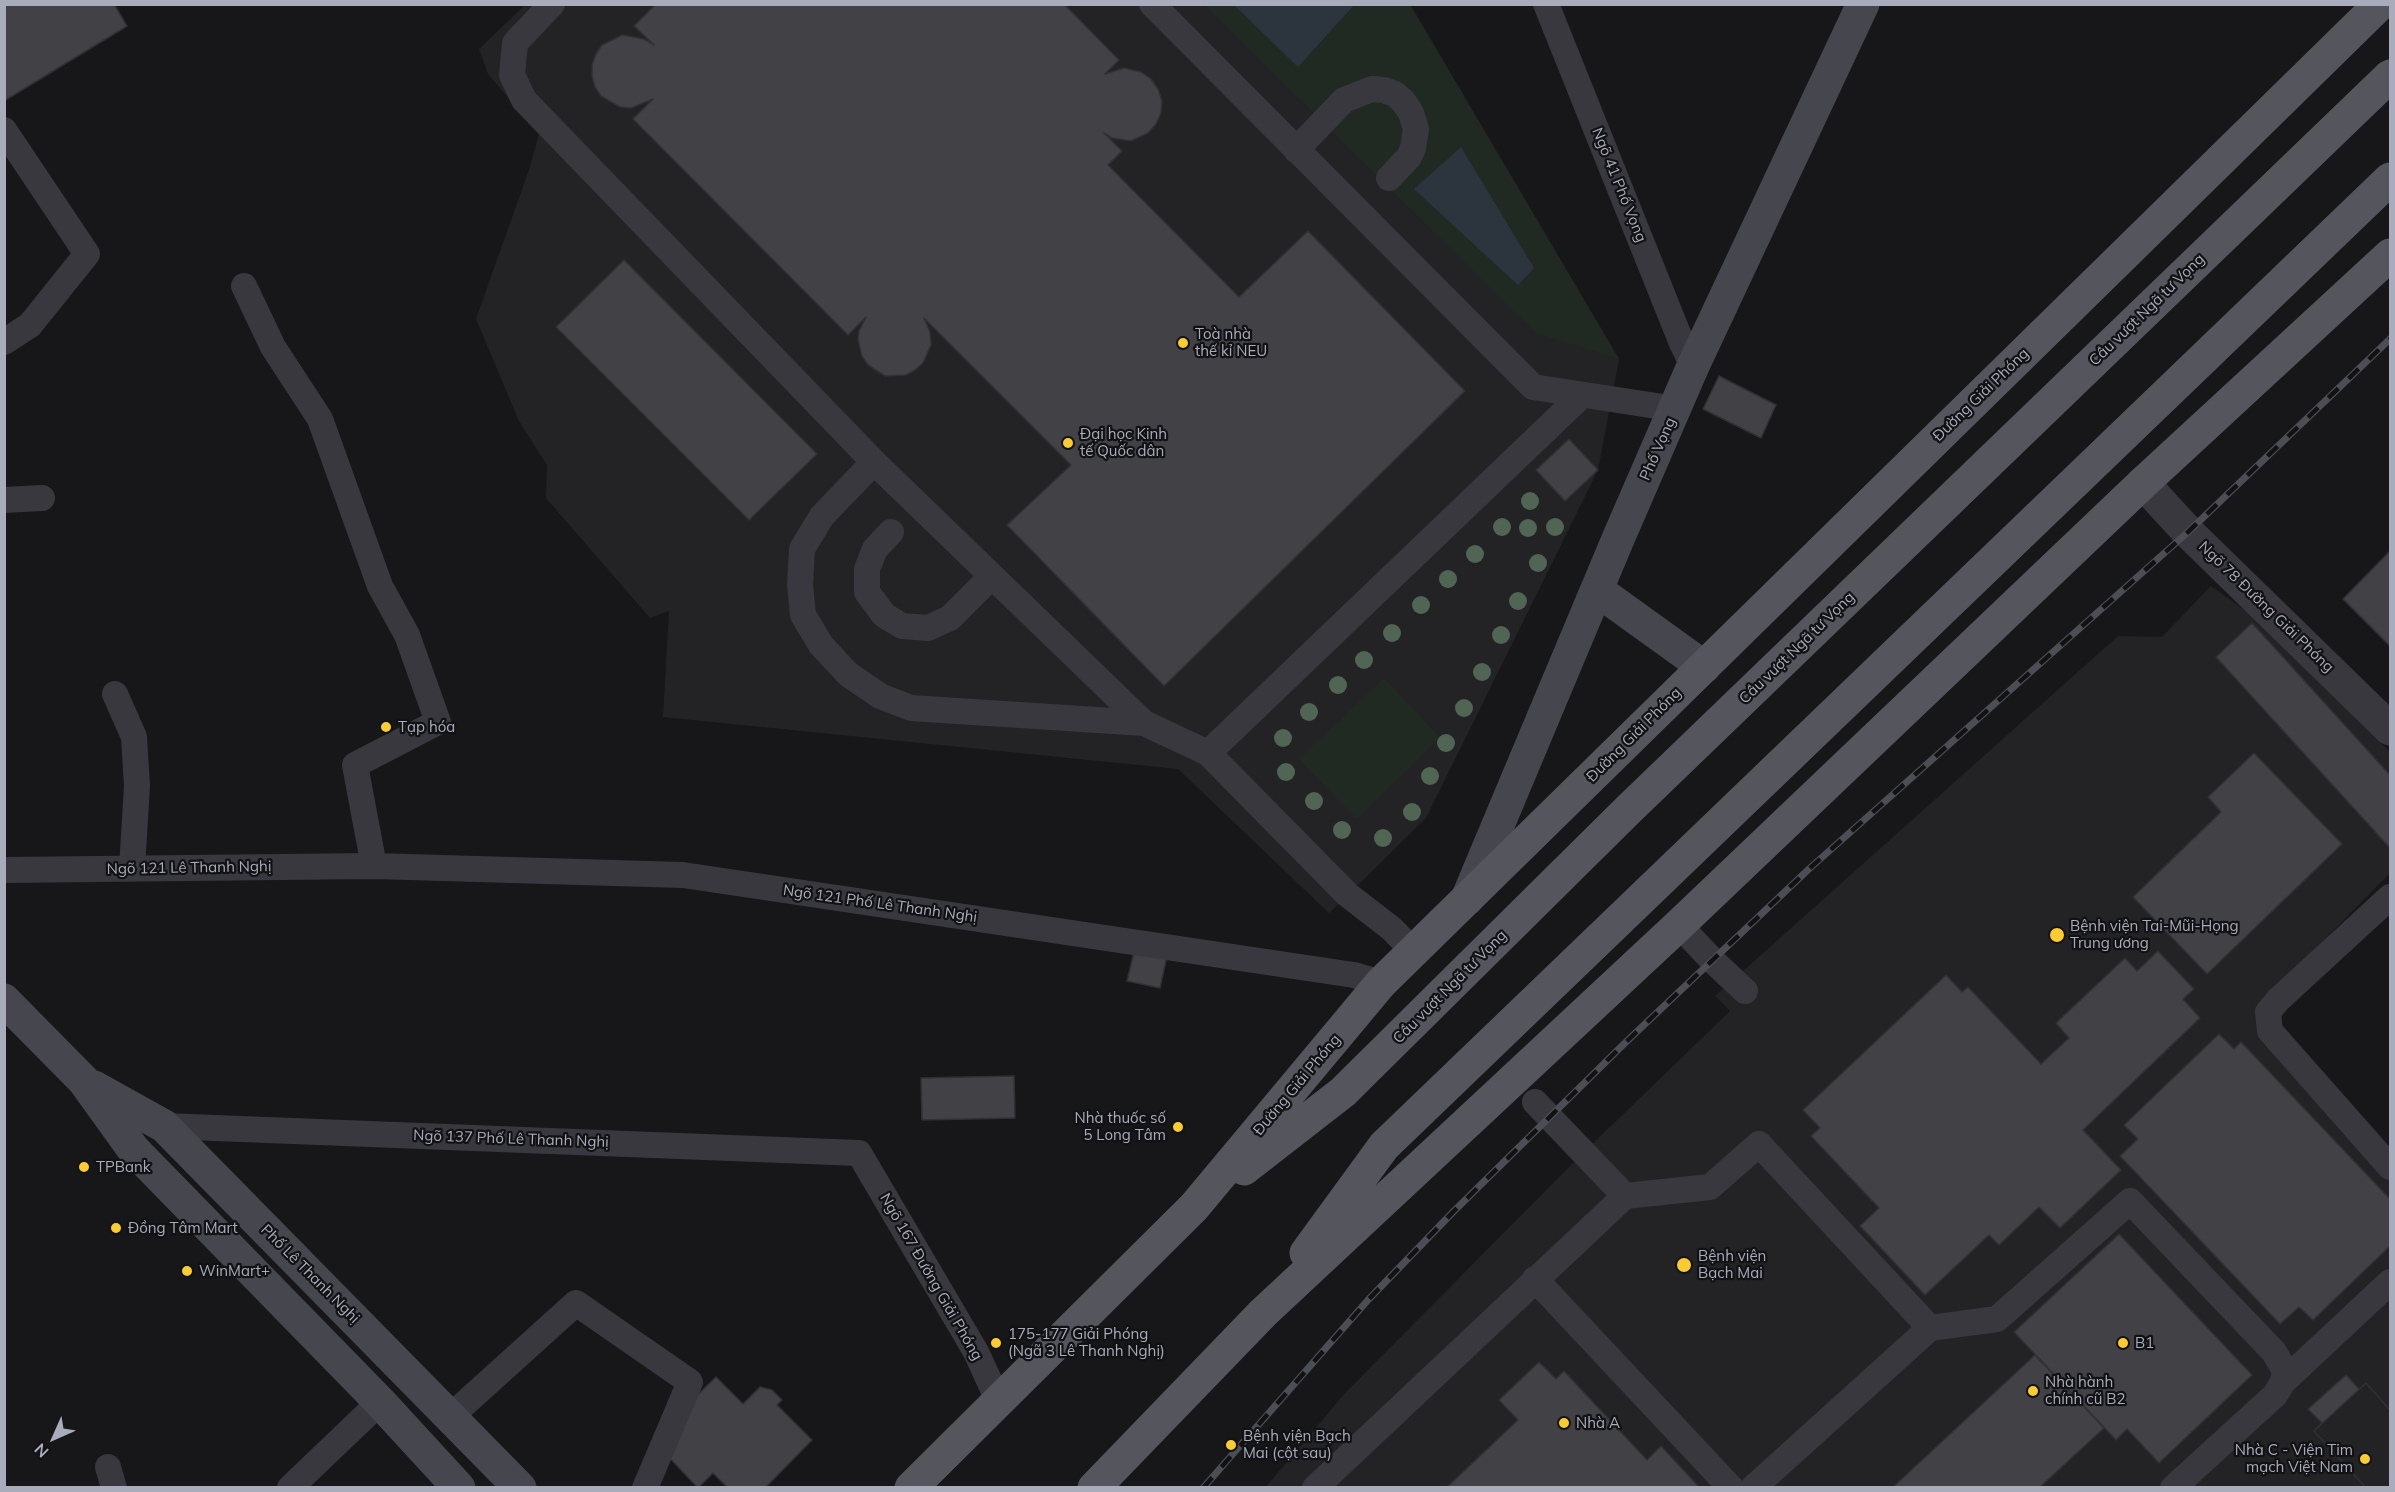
<!DOCTYPE html>
<html>
<head>
<meta charset="utf-8">
<style>
  body { margin:0 }
  #map { position:relative; width:2395px; height:1492px; overflow:hidden; background:#171719; font-family:Mulish,sans-serif }
  canvas { display:block }
  .frame { position:absolute; inset:0; border:6px solid #a9acba; pointer-events:none }
  .north { position:absolute; left:24px; top:1408px; width:60px; height:60px; -webkit-text-stroke:4px #121214; paint-order:stroke; rotate:225deg; font-size:16px; font-weight:700; line-height:24px; text-align:center; color:#a9acba }
  .north::after { content:''; display:block; margin:auto; width:21px; height:27px; background:#a9acba; clip-path:polygon(50% 0,100% 100%,50% 72%,0 100%) }
</style>
</head>
<body>
<div id="map">
<canvas width="2395" height="1492"></canvas>
<div class="frame"></div>
<div class="north">N</div>
</div>
<script>
const context = document.querySelector('canvas').getContext('2d');
context.lineJoin = 'round';
function fillPath(path, color) { context.fillStyle = color; context.fill(path, 'evenodd'); }
const shape = rows => new Path2D(rows.map(r => 'M' + r).join(''));
function stroke(path, color, width, dash) { context.strokeStyle = color; context.lineWidth = width; context.lineCap = dash ? 'butt' : 'round'; context.setLineDash(dash || []); context.stroke(path); }
function drawText(font, color, halo, rows, align = 'center') {
  context.font = font + ' Mulish,sans-serif'; context.lineWidth = 4.5; context.setLineDash([]); context.textBaseline = 'middle'; context.strokeStyle = halo; context.fillStyle = color; for (const [text, x, y, turn = 0] of rows) {
    context.save(); context.translate(x, y); context.rotate((+turn || 0) * Math.PI / 180); context.textAlign = isNaN(turn) ? turn : align; if (halo) context.strokeText(text, 0, 0); context.fillText(text, 0, 0); context.restore();
  }
}
const built = shape([
  [1410,4,1619,359,1598,470,1426,818,1348,895,1329,913,1178,769,663,717,669,611,650,618,546,498,547,465,519,421,476,319,529,170,539,134,488,74,479,49,525,5],
  [2211,586,2260,621,2390,752,2390,873,2256,1009,2390,1148,2390,1487,1265,1488,1345,1393,1585,1151,1730,1011,1715,996,2118,636,2162,637]
]);
const green = shape([
  [1205,5,1410,5,1619,359,1536,333],
  [1384,678,1440,738,1357,819,1299,759]
]);
const water = shape([
  [1234,5,1354,5,1298,67],
  [1461,147,1534,268,1518,285,1414,189]
]);
const building = shape([
  [4,4,114,4,127,26,4,101,4,4],
  [656,4,1064,4,1119,60,1105,74,1124,68,1141,72,1151,79,1158,89,1162,101,1161,113,1156,124,1148,133,1131,141,1112,138,1104,133,1122,151,1108,165,1239,297,1308,231,1465,391,1164,686,1007,525,1071,465,924,318,930,332,931,345,923,363,915,370,906,375,885,376,868,365,862,356,858,340,859,331,866,317,848,335,633,119,653,99,631,108,620,107,601,96,595,87,592,76,592,65,596,54,602,45,622,35,644,39,654,45,634,26,656,4],
  [624,260,817,454,749,520,556,327,624,260],
  [1719,376,1776,405,1761,438,1703,409,1719,376],
  [1569,439,1598,470,1565,501,1536,470,1569,439],
  [2390,551,2390,646,2343,599,2390,551],
  [2252,623,2390,775,2390,848,2216,657,2252,623],
  [2254,753,2342,844,2207,974,2133,897,2221,812,2208,797,2254,753],
  [1135,948,1167,956,1160,988,1127,981,1135,948],
  [2158,951,2194,989,2183,999,2200,1018,2083,1130,2121,1170,2060,1228,2039,1207,1999,1245,1989,1235,1925,1295,1860,1226,1879,1208,1811,1136,1820,1128,1803,1110,1946,975,1962,992,1968,987,2041,1064,2069,1038,2056,1023,2125,958,2137,971,2158,951],
  [2219,1034,2234,1049,2241,1042,2390,1199,2390,1246,2313,1320,2299,1307,2280,1324,2120,1156,2138,1139,2124,1125,2219,1034],
  [1014,1076,1015,1118,922,1120,921,1078,1014,1076],
  [2119,1234,2252,1375,2159,1463,2127,1429,2116,1440,2014,1332,2119,1234],
  [2035,1355,2104,1428,2039,1488,1892,1488,2035,1355],
  [1539,1362,1556,1379,1564,1371,1647,1460,1661,1446,1700,1488,1446,1488,1518,1420,1499,1400,1539,1362],
  [2346,1375,2359,1389,2366,1383,2390,1410,2390,1488,2366,1488,2314,1431,2322,1423,2308,1409,2346,1375],
  [716,1377,743,1404,760,1387,772,1390,782,1400,777,1405,812,1440,765,1488,728,1488,713,1473,698,1488,664,1452,680,1412,716,1377],
  [2366,1383,2390,1410,2390,1488,2366,1488,2314,1431,2366,1383]
]);
const lane = shape([
  [552,4,515,43,512,75,524,100,874,462,1144,723,1208,753,1348,895,1392,929,1413,951],
  [1152,4,1533,387,1676,409],
  [1546,4,1681,341,1693,366],
  [4,130,87,254,30,325,4,342],
  [1296,150,1344,100,1372,89,1384,90,1395,94,1404,102,1411,113,1416,129,1413,148,1409,157,1389,178],
  [244,286,273,347,320,419,380,586,407,635,438,722,355,765,374,866],
  [874,462,822,516,802,549,800,585,803,615,821,645,848,674,880,696,911,708,1144,723],
  [4,500,42,498],
  [891,532,875,549,867,569,867,592,884,615,902,626,928,628,950,618,992,576],
  [115,694,134,737,137,786,132,868],
  [1208,753,1582,395],
  [4,870,374,866,683,875,1354,975,1381,983],
  [2390,897,2278,1000,2268,1012,2270,1031,2390,1167],
  [1679,925,1712,960,1745,991],
  [1535,1102,1625,1196],
  [164,1126,859,1153,976,1352,999,1402],
  [1535,1279,1731,1488],
  [2283,1382,2390,1282],
  [451,1416,576,1303,690,1382,645,1488],
  [108,1467,114,1488],
  [290,1488,380,1402],
  [1315,1488,1625,1196,1710,1187,1759,1144,1930,1328],
  [1753,1488,1930,1328,1997,1319,2130,1201,2274,1352,2285,1371,2283,1382,2275,1395,2173,1488]
]);
const street = shape([
  [2143,483,2188,532,2390,729]
]);
const secondary = shape([
  [1597,590,1704,667],
  [1467,899,1618,539,1693,366,1863,4],
  [4,1000,84,1081,133,1149,380,1402,459,1488],
  [94,1087,164,1126,520,1488]
]);
const primary = shape([
  [1244,1169,1343,1092,1628,810,2390,76],
  [1306,1253,1384,1146,2390,179],
  [911,1488,1194,1207,1381,983,2380,4],
  [1094,1488,1263,1313,1679,925,2143,483,2390,255]
]);
const rail = shape([
  [1203,1488,1368,1300,1454,1211,1627,1041,1810,868,2188,532,2390,339]
]);
const trees = [
  [1530,501],
  [1502,527],
  [1555,527],
  [1528,528],
  [1475,554],
  [1538,563],
  [1448,579],
  [1518,601],
  [1421,605],
  [1392,633],
  [1501,635],
  [1364,660],
  [1482,672],
  [1338,685],
  [1464,708],
  [1309,712],
  [1283,738],
  [1446,743],
  [1286,772],
  [1430,776],
  [1314,801],
  [1412,812],
  [1342,830],
  [1383,838]
];
const markers = [
  [1183,343,6,"#facc2f"],
  [1068,443,6,"#facc2f"],
  [386,727,6,"#facc2f"],
  [2057,935,8,"#facc2f"],
  [1178,1127,6,"#facc2f"],
  [84,1167,6,"#facc2f"],
  [116,1228,6,"#facc2f"],
  [1684,1265,8,"#facc2f"],
  [187,1271,6,"#facc2f"],
  [996,1343,6,"#facc2f"],
  [2123,1343,6,"#facc2f"],
  [2033,1391,6,"#facc2f"],
  [1564,1423,6,"#facc2f"],
  [1231,1445,6,"#facc2f"],
  [2365,1459,6,"#facc2f"]
];
const streetNames = [
  ["Ngõ 41 Phố Vọng",1619,185,68],
  ["Cầu vượt Ngã tư Vọng",2147,310,-44],
  ["Đường Giải Phóng",1981,395,-44],
  ["Phố Vọng",1658,449,-66],
  ["Ngõ 78 Đường Giải Phóng",2266,607,44],
  ["Cầu vượt Ngã tư Vọng",1797,648,-44],
  ["Đường Giải Phóng",1634,735,-45],
  ["Ngõ 121 Lê Thanh Nghị",189,868,-1],
  ["Ngõ 121 Phố Lê Thanh Nghị",880,904,8],
  ["Cầu vượt Ngã tư Vọng",1450,987,-45],
  ["Đường Giải Phóng",1297,1085,-50],
  ["Ngõ 137 Phố Lê Thanh Nghị",511,1139,2],
  ["Phố Lê Thanh Nghị",310,1274,45],
  ["Ngõ 167 Đường Giải Phóng",931,1277,60]
];
const poiNames = [
  ["Toà nhà",1195,334],
  ["thế kỉ NEU",1195,351],
  ["Đại học Kinh",1080,434],
  ["tế Quốc dân",1080,451],
  ["Tạp hóa",398,727],
  ["Bệnh viện Tai-Mũi-Họng",2070,926],
  ["Trung ương",2070,943],
  ["Nhà thuốc số",1166,1118,"right"],
  ["5 Long Tâm",1166,1135,"right"],
  ["TPBank",96,1167],
  ["Đồng Tâm Mart",128,1228],
  ["Bệnh viện",1698,1256],
  ["Bạch Mai",1698,1273],
  ["WinMart+",199,1271],
  ["175-177 Giải Phóng",1008,1334],
  ["(Ngã 3 Lê Thanh Nghị)",1008,1351],
  ["B1",2135,1343],
  ["Nhà hành",2045,1382],
  ["chính cũ B2",2045,1399],
  ["Nhà A",1576,1423],
  ["Bệnh viện Bạch",1243,1436],
  ["Mai (cột sau)",1243,1453],
  ["Nhà C - Viện Tim",2353,1450,"right"],
  ["mạch Việt Nam",2353,1467,"right"]
];
fillPath(built, '#232326');
fillPath(green, '#212923');
fillPath(water, '#2c343e');
fillPath(building, '#414146');
stroke(building, '#313135', 1.5);
stroke(lane, '#38383e', 26);
stroke(street, '#38383e', 33);
stroke(secondary, '#46474e', 33);
stroke(primary, '#54555d', 33);
stroke(rail, '#4d4e55', 7);
stroke(rail, '#121214', 4.5, [14]);
context.fillStyle = '#506554';
for (const [x, y] of trees) { context.beginPath(); context.arc(x, y, 9, 0, 2 * Math.PI); context.fill(); }
for (const [x, y, r, color] of markers) { const dot = new Path2D(); dot.arc(x, y, r, 0, 2 * Math.PI); context.fillStyle = color; context.fill(dot); stroke(dot, '#121214', 2); }
drawText('15px', '#a9acba', '#121214', streetNames);
drawText('15px', '#a9acba', '#121214', poiNames, 'left');
</script>
</body>
</html>
